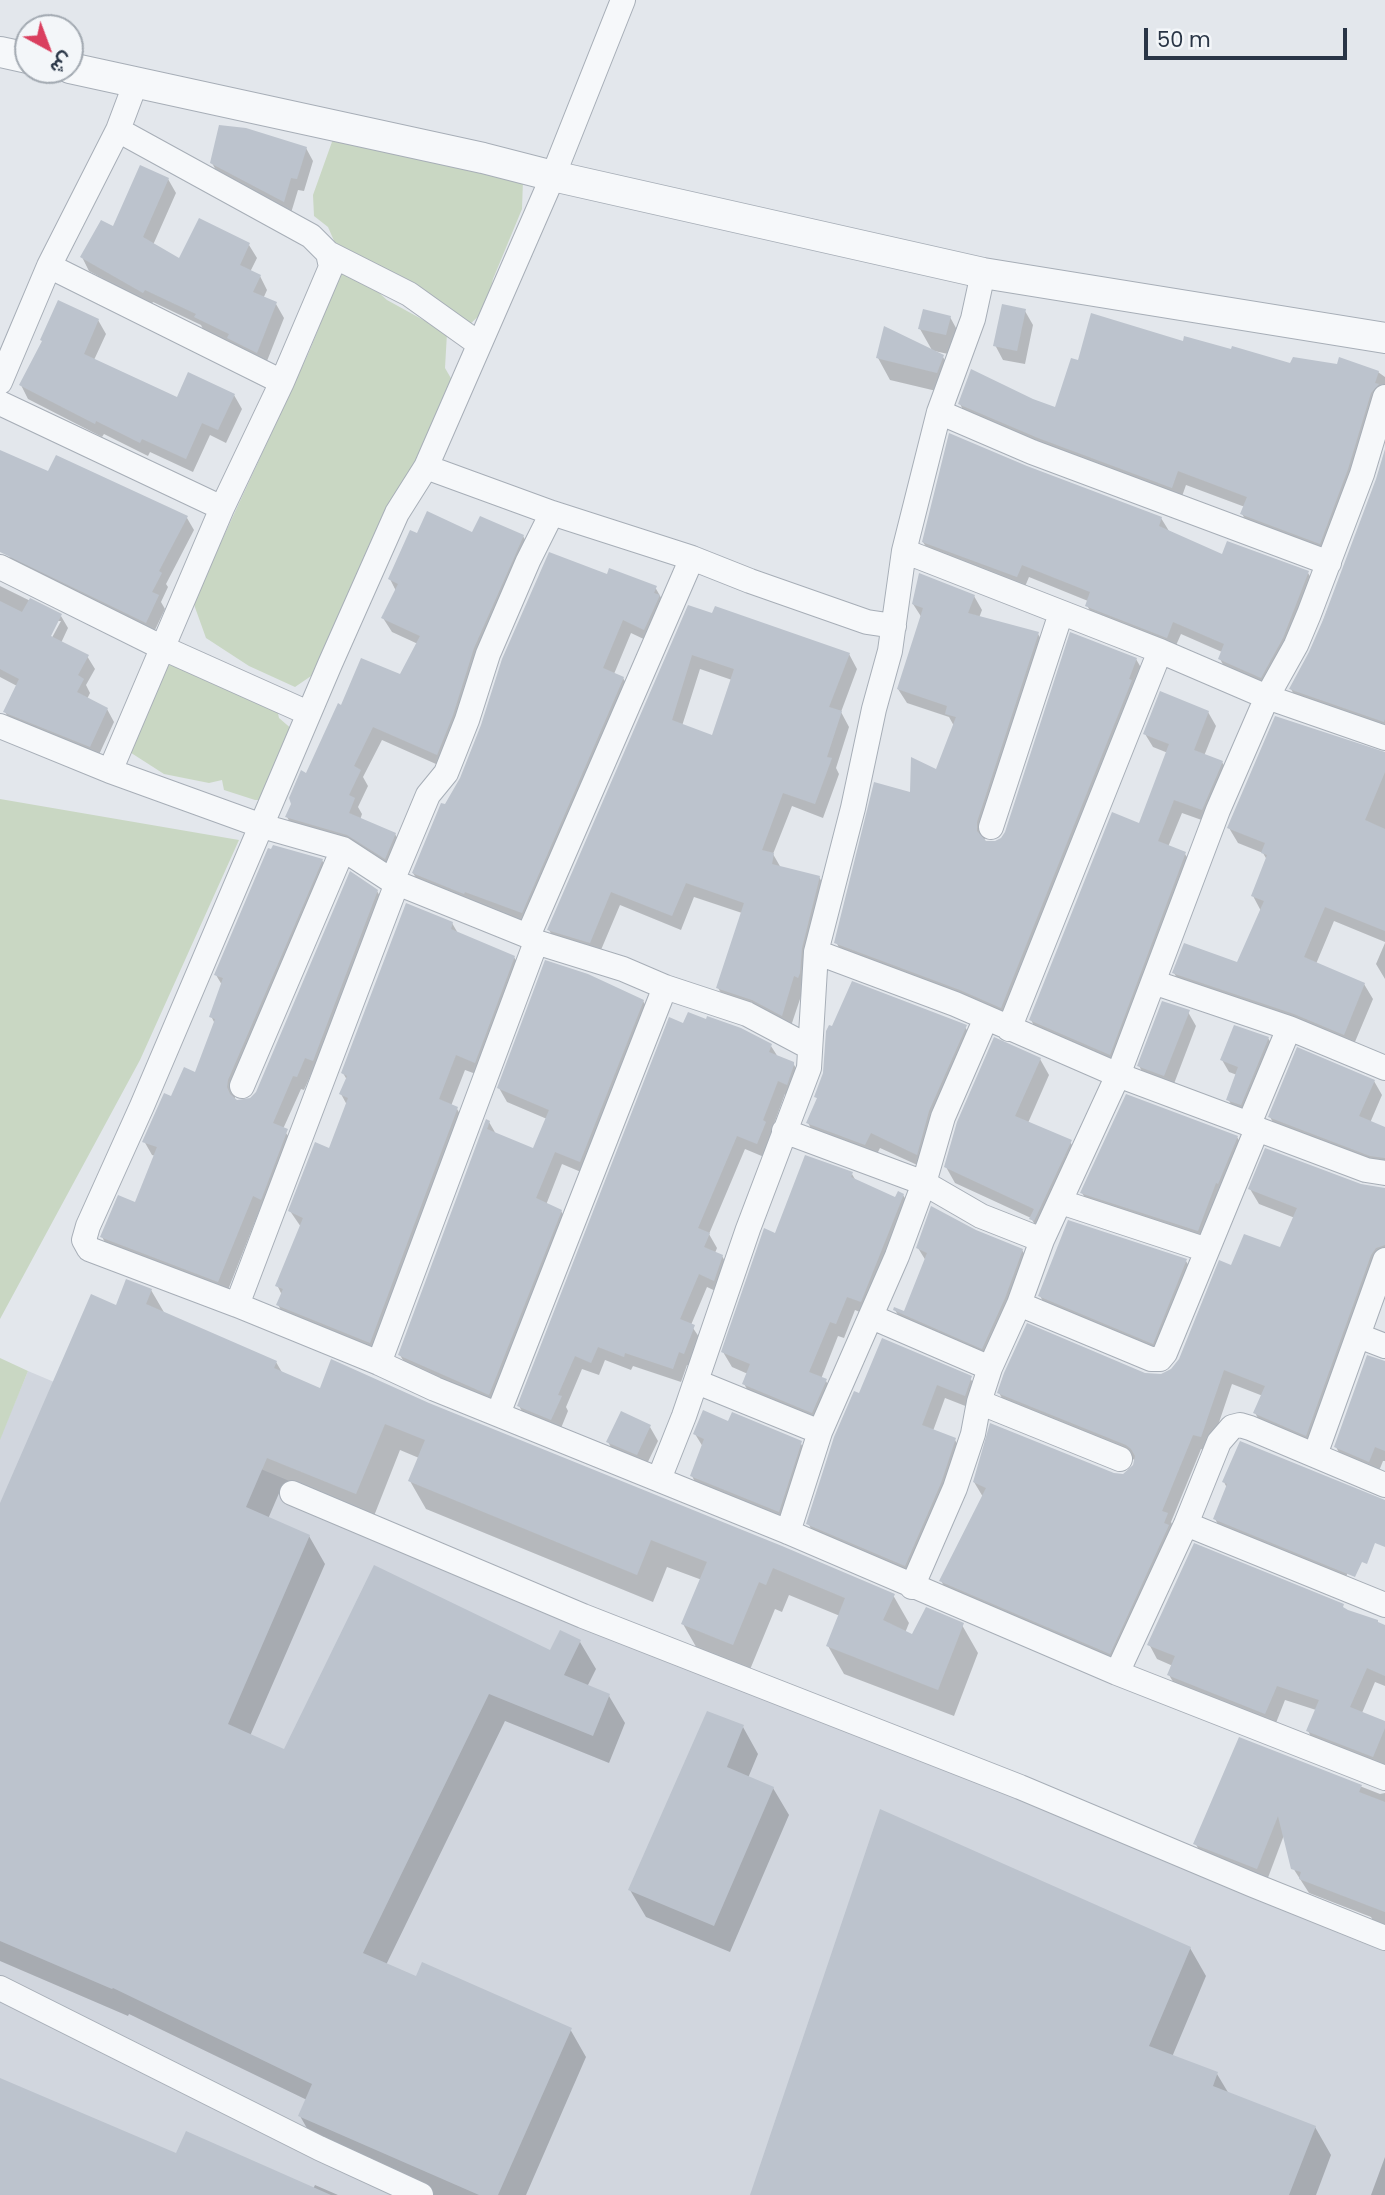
<!DOCTYPE html>
<html>
<head>
<meta charset="utf-8">
<style>
  body { margin:0 }
  #map { position:relative; width:1385px; height:2195px; overflow:hidden; background:#e3e7ec; font-family:Poppins,Vazirmatn,sans-serif }
  canvas { display:block }
  .north { position:absolute; left:14px; top:14px; width:70px; height:70px; box-sizing:border-box; background:#f3f6f9; border:2px solid #a2a9b1; border-radius:50%; rotate:139deg; font-size:19px; font-weight:700; line-height:28px; text-align:center; color:#293546 }
  .north::after { content:''; display:block; margin:auto; width:24px; height:32px; background:#da3f5f; clip-path:polygon(50% 0,100% 100%,50% 72%,0 100%) }
  .scale { position:absolute; left:1144px; top:28px; width:203px; height:32px; box-sizing:border-box; border:4px solid #293546; border-top:0; padding-left:9px; font-size:21px; line-height:24px; white-space:nowrap; color:#293546; -webkit-text-stroke:5px #f3f6f9; paint-order:stroke }
</style>
</head>
<body>
<div id="map">
<canvas width="1385" height="2195"></canvas>
<div class="north">ش</div>
<div class="scale">50 m</div>
</div>
<script>
const context = document.querySelector('canvas').getContext('2d');
context.lineJoin = 'round';
function fillPath(path, color) { context.fillStyle = color; context.fill(path, 'evenodd'); }
const shape = rows => new Path2D(rows.map(r => 'M' + r).join(''));
function stroke(path, color, width, dash) { context.strokeStyle = color; context.lineWidth = width; context.lineCap = dash ? 'butt' : 'round'; context.setLineDash(dash || []); context.stroke(path); }
const built = shape([
  [28,1371,1385,1942,1385,2195,0,2195,0,1438]
]);
const green = shape([
  [333,139,523,180,522,209,493,279,486,309,466,328,335,243,328,227,314,216,313,195],
  [345,262,387,300,447,333,445,368,456,387,314,674,295,687,249,666,206,638,192,599,222,540,309,352],
  [169,665,225,673,276,704,279,718,301,737,286,800,255,800,224,790,222,780,209,783,164,774,125,749,145,699],
  [0,799,239,840,140,1060,0,1319],
  [0,1358,28,1371,0,1440]
]);
const shadow = shape([
  [306,148,313,161,304,191,298,190,291,213,219,176,212,163],
  [168,179,176,193,153,245,180,260,249,245,257,258,250,272,260,276,267,290,263,299,276,304,284,318,265,366,204,331,201,325,153,302,151,305,89,271,82,257],
  [1025,311,1033,325,1025,364,1003,360,995,345],
  [950,317,962,339,958,356,934,351,943,357,955,378,949,394,890,380,878,358,933,352,920,329],
  [98,320,106,334,94,360,177,400,234,395,242,409,226,443,210,435,193,472,150,452,148,456,104,434,102,437,28,399,21,385],
  [1184,343,1291,365,1378,372,1385,377,1385,400,1328,558,1251,529,1242,514,1245,507,1186,485,1180,502,968,419,960,404,1032,400,1056,409,1080,362],
  [0,452,49,473,187,518,194,530,166,584,168,587,161,602,165,609,153,634,17,567,0,543],
  [1385,453,1385,733,1299,704,1291,689,1311,652,1378,479],
  [1026,468,1161,518,1169,531,1223,556,1308,573,1316,586,1268,690,1227,672,1220,659,1222,652,1181,634,1174,650,1094,619,1087,605,1088,601,1029,577,1024,589,931,555,923,542],
  [473,534,523,536,531,551,445,768,382,740,363,777,368,786,358,807,362,814,360,820,395,834,403,849,393,872,295,831,287,817,342,707,401,676,418,644,392,632,383,618,396,591,390,579,418,536],
  [608,576,655,587,663,601,652,643,631,633,614,674,623,678,631,692,530,925,421,886,413,873,446,806],
  [0,586,61,616,68,628,61,643,87,656,95,669,86,685,90,693,87,699,107,709,114,722,97,759,12,724,5,712,17,686,0,677],
  [57,621,61,621,48,645,45,643],
  [974,596,982,610,979,618,1038,634,1046,648,984,841,995,843,1003,839,1136,659,1144,673,1009,1021,844,957,836,942,911,794,937,771,954,726,949,717,907,703,898,689,922,618,913,604],
  [689,607,849,654,857,669,841,712,849,727,836,768,839,774,823,818,792,806,773,854,781,868,819,877,828,892,803,990,790,1029,727,1003,718,988,742,913,694,897,681,930,620,905,598,957,557,944,549,930],
  [700,669,732,680,713,737,682,726],
  [1208,712,1216,726,1204,756,1222,762,1230,776,1210,823,1182,813,1168,847,1185,854,1193,867,1117,1068,1038,1033,1031,1020,1140,825,1168,753,1153,747,1145,734],
  [1385,754,1385,942,1334,921,1316,964,1364,984,1373,999,1352,1049,1183,988,1174,973,1238,965,1261,911,1253,896,1267,860,1263,853,1238,843,1229,828],
  [322,860,329,874,234,1100,251,1100,257,1093,377,891,385,905,321,1074,313,1070,304,1090,301,1089,283,1129,294,1144,260,1209,226,1295,110,1251,102,1237,136,1204,156,1156,152,1155,144,1141,172,1098,196,1074,215,1024,211,1016,222,985,216,975],
  [452,923,459,935,514,957,523,973,484,1077,465,1070,451,1106,457,1109,466,1124,379,1358,287,1320,278,1305,282,1295,277,1285,301,1227,290,1211,330,1150,347,1105,341,1094,347,1080,343,1073],
  [1385,943,1385,979,1376,964],
  [643,1001,651,1015,588,1175,562,1164,546,1205,561,1211,569,1225,497,1408,408,1369,400,1355,489,1122,496,1134,534,1150,547,1119,507,1102,499,1088],
  [1188,1012,1196,1026,1172,1089,1147,1080,1139,1066],
  [684,1025,771,1046,778,1057,793,1063,801,1077,794,1098,785,1094,771,1132,773,1137,764,1157,745,1149,709,1234,717,1248,715,1253,722,1256,730,1270,722,1294,707,1287,691,1325,701,1340,692,1367,687,1365,681,1382,633,1366,631,1370,605,1360,599,1375,582,1369,566,1407,568,1411,559,1433,527,1420,519,1406],
  [965,1027,975,1043,926,1169,880,1148,874,1160,817,1139,808,1123,818,1100,816,1096],
  [1268,1038,1275,1050,1248,1116,1235,1111,1228,1099,1237,1075,1229,1072,1222,1060],
  [1040,1059,1049,1075,1028,1123,1070,1142,1080,1157,1041,1235,1031,1218,955,1183,946,1167],
  [1374,1081,1382,1095,1370,1123,1385,1129,1385,1170,1278,1131,1270,1117],
  [1237,1137,1245,1151,1206,1244,1090,1206,1082,1193],
  [852,1174,856,1181,896,1199,903,1195,912,1210,869,1316,855,1310,844,1338,838,1336,821,1379,826,1381,834,1396,821,1427,753,1399,744,1384,748,1374,732,1367,723,1352,776,1236],
  [1360,1186,1385,1189,1385,1263,1315,1450,1264,1428,1255,1413,1263,1396,1232,1384,1209,1452,1201,1449,1171,1522,1175,1530,1118,1668,950,1596,941,1581,983,1497,974,1482,1122,1476,1136,1464,1135,1460,1008,1408,999,1393,1145,1375,1168,1374,1180,1360,1232,1267,1281,1249,1295,1218,1259,1204,1250,1189],
  [975,1231,1022,1250,1032,1267,992,1364,905,1327,895,1310,905,1313,926,1261,918,1248],
  [1186,1261,1194,1275,1161,1357,1048,1310,1040,1296],
  [151,1290,165,1314,276,1362,283,1374,321,1390,429,1404,893,1595,909,1623,905,1633,913,1636,962,1625,978,1653,954,1716,844,1674,828,1646,840,1616,789,1595,782,1612,775,1609,749,1672,699,1652,683,1624,702,1580,667,1567,653,1602,426,1509,410,1481,419,1458,400,1450,372,1521,283,1484,268,1519,309,1536,325,1564,250,1736,285,1752,580,1642,596,1669,587,1687,609,1696,625,1723,609,1763,505,1721,386,1965,417,1978,570,2029,586,2057,526,2195,433,2195,316,2144,300,2116,307,2100,129,2014,128,2016,0,1961,0,1507,117,1307],
  [1385,1362,1385,1461,1383,1461,1377,1476,1344,1462,1336,1447],
  [970,1378,979,1392,973,1409,945,1398,933,1431,955,1440,963,1454,913,1579,816,1538,808,1523,860,1395],
  [650,1427,658,1441,645,1468,616,1456,608,1442],
  [695,1434,800,1442,808,1456,786,1525,699,1490,692,1476,703,1447],
  [1224,1482,1373,1509,1344,1582,1223,1533,1215,1519,1227,1488],
  [1328,1605,1385,1627,1385,1686,1375,1682,1362,1713,1385,1722,1385,1773,1316,1746,1308,1731,1316,1710,1285,1700,1274,1728,1178,1690,1169,1675,1173,1666,1157,1659,1149,1644],
  [743,1727,758,1754,748,1778,773,1788,789,1815,730,1952,646,1917,630,1890],
  [1240,1739,1380,1794,1385,1793,1385,1933,1378,1930,1371,1917,1309,1893,1293,1868,1284,1835,1266,1883,1204,1858,1195,1843],
  [1190,1948,1206,1976,1172,2057,1217,2074,1229,2094,1315,2127,1331,2155,1316,2195,752,2195],
  [0,2080,177,2155,313,2189,315,2185,338,2195,0,2195],
  [1385,2157,1385,2195,1371,2195]
]);
const building = shape([
  [219,125,246,128,307,147,297,179,291,178,284,202,210,163],
  [140,165,169,178,143,237,179,258,199,218,250,243,240,265,261,275,253,292,277,302,257,353,227,338,229,334,194,317,196,314,145,290,143,293,80,257,101,220,113,226],
  [58,300,99,319,84,354,177,397,188,372,235,394,218,430,202,423,186,459,142,439,140,443,96,421,95,424,19,385,42,341,40,340],
  [1002,304,1026,309,1017,351,993,346],
  [923,309,951,316,946,335,918,329],
  [1091,313,1183,341,1184,336,1231,349,1232,346,1290,363,1293,357,1337,364,1339,357,1379,371,1375,383,1379,384,1371,393,1348,469,1320,544,1240,514,1247,497,1178,471,1172,488,1038,438,958,404,971,369,1033,399,1055,407,1071,358,1078,360],
  [884,326,944,355,937,373,876,358],
  [949,433,1027,466,1162,517,1159,526,1222,554,1227,541,1309,571,1283,638,1261,678,1218,659,1224,644,1173,622,1167,638,1085,606,1090,592,1022,565,1017,577,922,542],
  [1385,449,1385,719,1384,722,1289,689,1309,652,1323,620,1376,479],
  [0,450,48,471,56,455,188,516,159,571,162,573,152,592,159,595,146,623,0,552],
  [427,511,472,532,480,516,524,535,474,648,453,715,437,755,373,727,354,766,361,770,349,795,355,798,349,813,396,833,385,859,347,835,285,817,291,804,289,798,301,770,306,773,338,703,341,705,361,658,400,674,420,636,381,618,398,584,388,579,410,530,417,533],
  [549,552,607,574,609,568,657,586,654,593,660,595,644,630,623,620,603,668,624,677,522,913,465,892,464,894,412,873,441,803,445,804,460,778,481,725,502,659],
  [919,573,975,595,968,613,1039,632,977,822,977,831,986,841,995,841,1001,838,1005,832,1070,632,1137,658,1129,679,1132,680,1001,1008,960,990,834,943,874,782,910,792,911,757,936,769,956,717,945,714,947,706,897,689,923,608,912,604],
  [30,598,62,614,51,636,89,655,78,675,84,679,77,692,108,708,90,747,3,712,19,679,0,669,0,601,22,612],
  [688,605,712,613,715,606,850,653,829,707,842,711,827,757,832,758,815,804,783,793,762,850,774,853,772,864,820,876,802,948,800,973,798,978,794,976,782,1016,752,1000,716,988,744,903,686,883,672,916,611,892,590,943,547,930],
  [692,655,734,669,712,735,672,720],
  [1160,691,1209,711,1194,750,1223,761,1202,810,1174,800,1158,841,1186,852,1110,1055,1029,1020,1112,812,1139,823,1169,744,1143,734],
  [1275,716,1385,752,1385,772,1365,820,1385,829,1385,931,1325,907,1304,957,1365,983,1344,1035,1294,1014,1172,973,1184,943,1237,962,1264,901,1251,896,1267,855,1261,853,1265,843,1227,828],
  [273,845,323,859,228,1080,227,1087,230,1094,237,1100,250,1098,256,1092,350,871,378,890,313,1061,305,1058,297,1077,293,1076,273,1123,288,1129,261,1200,253,1196,218,1282,100,1237,118,1195,135,1202,157,1147,142,1142,164,1093,171,1096,184,1067,195,1072,215,1019,209,1017,223,978,214,975,268,848,271,849],
  [406,903,453,922,451,929,515,956,475,1063,456,1055,439,1099,458,1107,370,1343,276,1305,283,1289,275,1286,303,1218,288,1211,315,1142,329,1148,348,1098,339,1094,347,1076,341,1073],
  [545,960,588,974,644,1000,580,1162,555,1152,536,1198,562,1210,489,1395,398,1355,486,1119,490,1121,487,1129,533,1148,549,1110,497,1088],
  [852,981,967,1025,929,1111,917,1155,871,1133,865,1145,806,1123,817,1098,814,1097,823,1073,826,1031,829,1025,832,1026],
  [1162,1001,1190,1010,1164,1076,1137,1066],
  [688,1012,706,1019,707,1016,741,1028,772,1044,769,1052,794,1062,794,1065,787,1085,778,1081,763,1120,766,1122,757,1144,737,1136,698,1228,710,1233,704,1247,723,1255,714,1281,699,1274,680,1319,695,1325,684,1354,679,1352,673,1369,625,1353,624,1357,598,1347,591,1363,575,1356,558,1395,562,1396,551,1420,517,1406,669,1017,683,1023],
  [1234,1025,1269,1037,1241,1105,1226,1100,1238,1067,1220,1060],
  [994,1037,1041,1058,1015,1116,1072,1140,1034,1221,1029,1219,1034,1209,944,1167,957,1122],
  [1297,1047,1375,1080,1359,1116,1385,1127,1385,1158,1370,1156,1268,1117],
  [1126,1094,1238,1136,1218,1184,1216,1183,1198,1231,1080,1193],
  [1265,1148,1361,1184,1385,1188,1385,1245,1376,1248,1371,1255,1306,1436,1253,1413,1265,1386,1224,1370,1201,1437,1193,1435,1162,1511,1168,1513,1164,1523,1169,1525,1110,1654,939,1581,986,1488,973,1482,990,1423,1114,1473,1123,1474,1133,1465,1135,1456,1131,1449,1126,1445,997,1393,1004,1373,1027,1323,1145,1373,1161,1374,1171,1369,1179,1359,1219,1260,1231,1265,1244,1234,1280,1247,1297,1208,1248,1189],
  [805,1155,853,1172,851,1177,895,1197,898,1191,904,1194,861,1302,847,1297,836,1324,830,1322,809,1372,827,1379,812,1413,742,1384,750,1364,721,1352,764,1228,775,1233],
  [931,1206,976,1230,1023,1249,1005,1298,982,1349,893,1310,894,1307,904,1311,927,1253,916,1248],
  [1068,1220,1187,1259,1153,1344,1038,1296],
  [126,1279,152,1289,146,1304,277,1361,274,1368,320,1388,331,1359,429,1403,782,1546,895,1594,883,1620,912,1634,926,1607,964,1623,938,1690,826,1646,845,1598,773,1568,766,1585,759,1582,733,1645,681,1624,707,1562,651,1540,637,1575,408,1481,425,1440,385,1424,356,1494,267,1458,246,1507,310,1535,228,1724,284,1749,374,1565,550,1650,560,1630,581,1640,564,1675,610,1694,593,1736,489,1694,363,1953,416,1976,422,1962,572,2028,498,2195,479,2195,298,2116,312,2084,113,1988,112,1989,0,1941,0,1503,91,1294,116,1305],
  [882,1338,972,1376,965,1396,937,1385,922,1425,956,1438,941,1483,905,1566,806,1524,834,1437,854,1391,859,1393],
  [1367,1355,1385,1361,1385,1451,1375,1447,1369,1462,1334,1447],
  [703,1410,728,1421,732,1412,802,1441,779,1512,690,1476,704,1439,693,1434],
  [621,1411,651,1425,637,1455,606,1442],
  [1240,1441,1385,1500,1385,1547,1375,1543,1367,1564,1362,1562,1355,1577,1213,1519,1227,1484,1222,1482],
  [1194,1543,1344,1604,1343,1607,1348,1610,1378,1620,1378,1622,1385,1625,1385,1676,1367,1668,1350,1707,1385,1721,1385,1728,1373,1757,1306,1731,1319,1700,1277,1686,1265,1714,1167,1675,1175,1656,1147,1645],
  [707,1711,744,1725,727,1767,774,1787,714,1926,628,1890],
  [1239,1737,1362,1785,1359,1792,1385,1802,1385,1912,1299,1879,1301,1872,1291,1869,1278,1816,1257,1869,1193,1844],
  [880,1809,1191,1947,1149,2046,1218,2072,1213,2086,1316,2126,1289,2195,750,2195],
  [0,2078,176,2153,186,2131,331,2195,0,2195]
]);
const minor = shape([
  [623,0,553,176,426,467,397,513,330,664,142,1106,88,1226,84,1240,89,1249,237,1305,379,1363,435,1389,788,1532,1117,1673,1385,1778],
  [118,130,311,236,328,253,409,294,479,344],
  [49,266,282,382],
  [0,382,49,266,118,130,136,82],
  [0,403,222,508],
  [939,412,1032,452,1329,563],
  [426,467,552,513,692,558,750,581,867,622,894,626],
  [904,551,1160,651,1267,697,1385,738],
  [0,567,163,648,308,713],
  [0,726,110,771,262,826,343,849,392,881,528,936,536,942,623,969,665,987,747,1014,809,1047],
  [110,771,222,508,282,382,331,267,328,253],
  [991,827,1061,613],
  [392,881,428,795,446,773,467,720,488,654,528,561,552,513],
  [528,936,692,558],
  [816,952,955,1004,1118,1075,1249,1124,1257,1129,1366,1170,1385,1173],
  [1153,982,1289,1028,1385,1068],
  [1009,1029,1160,651],
  [242,1086,343,849],
  [1249,1124,1289,1028],
  [784,1131,924,1183,981,1216,1042,1240],
  [1061,1202,1207,1250],
  [1019,1304,1151,1359,1160,1359,1165,1353,1257,1129],
  [237,1305,397,883],
  [872,1317,990,1368],
  [1359,1336,1385,1346],
  [379,1363,536,942],
  [697,1382,820,1432],
  [979,1402,1120,1459],
  [498,1414,665,987],
  [1315,1455,1385,1260],
  [659,1479,684,1416,748,1229,809,1068,816,952,853,808,874,709,890,651,904,551,939,412,973,319,983,273],
  [292,1493,583,1616,1020,1787,1253,1885,1385,1938],
  [1186,1524,1385,1605],
  [788,1532,820,1432,897,1256,924,1183,943,1117,986,1018],
  [912,1587,955,1488,973,1434,979,1402,990,1368,1019,1304,1042,1240,1118,1075,1218,810,1267,697,1296,645,1309,614,1362,474,1385,397],
  [1117,1673,1186,1524,1219,1442,1232,1427,1240,1425,1250,1428,1385,1485],
  [0,1988,319,2148,421,2195]
]);
const tertiary = shape([
  [0,52,28,58],
  [70,68,483,158,553,176,983,273,1385,338]
]);
fillPath(built, '#d1d6de');
fillPath(green, '#c9d7c3');
fillPath(shadow, '#0003');
fillPath(building, '#bcc3cd');
stroke(minor, '#a7aeb7', 26);
stroke(tertiary, '#a7aeb7', 32);
stroke(minor, '#f6f8fa', 24);
stroke(tertiary, '#f6f8fa', 30);
</script>
</body>
</html>
